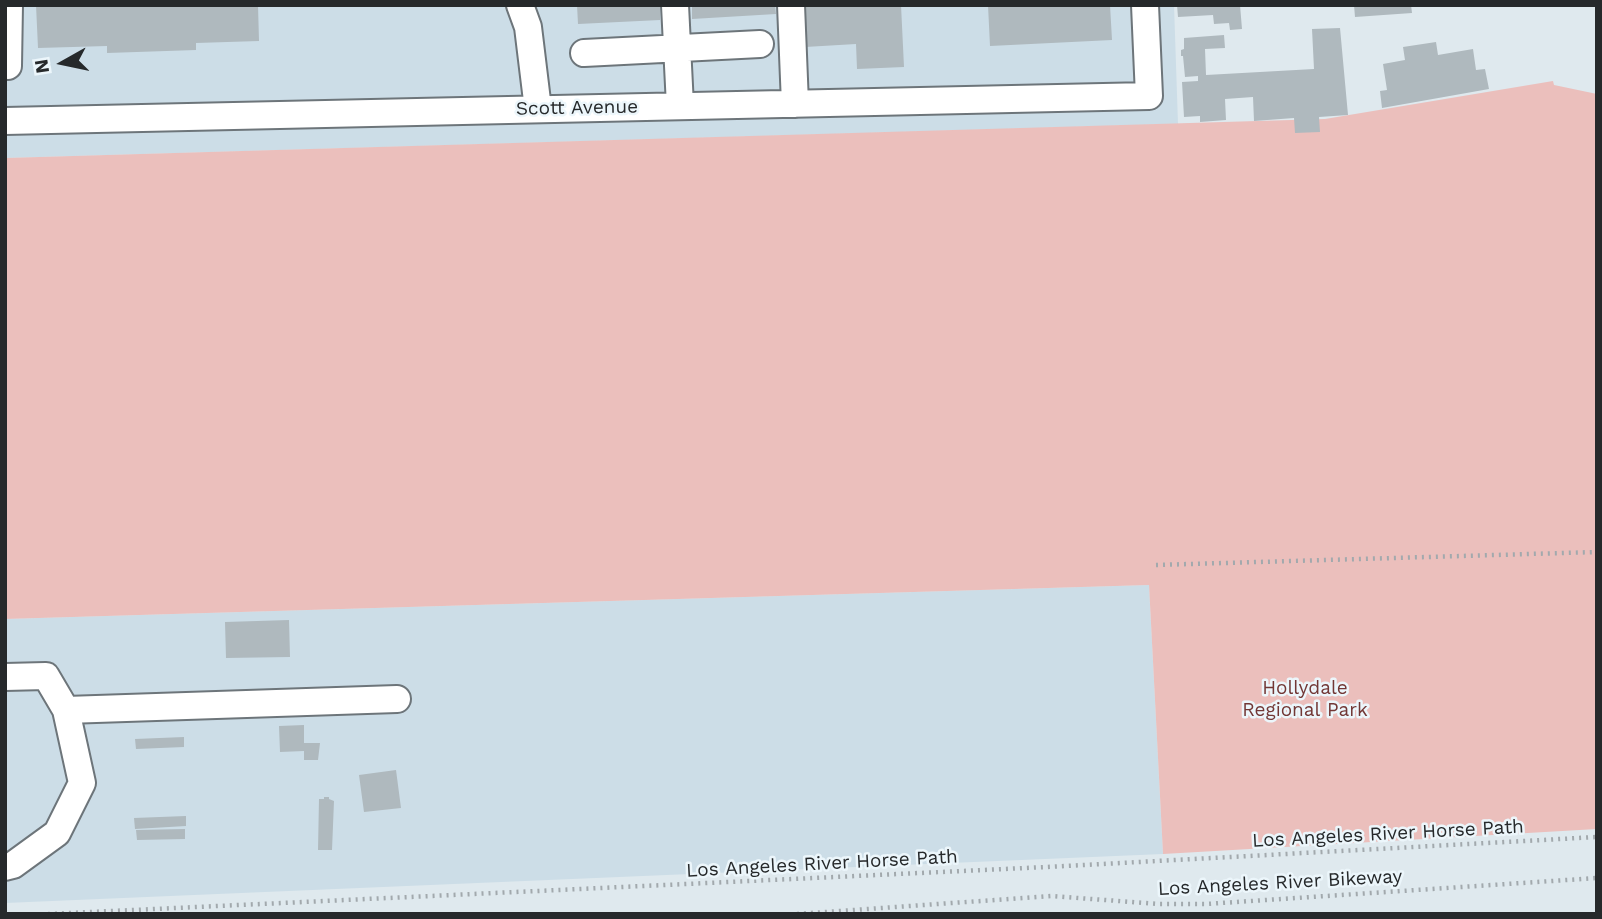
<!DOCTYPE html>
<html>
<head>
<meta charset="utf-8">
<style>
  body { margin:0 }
  #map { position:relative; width:1602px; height:919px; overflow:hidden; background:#dfe9ee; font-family:"Work Sans",sans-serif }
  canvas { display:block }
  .frame { position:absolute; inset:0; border:7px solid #26292b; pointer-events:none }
  .north { position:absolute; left:28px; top:28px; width:70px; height:70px; -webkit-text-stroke:5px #ecf6fb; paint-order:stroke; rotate:261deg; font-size:19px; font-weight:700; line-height:28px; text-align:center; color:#26292b }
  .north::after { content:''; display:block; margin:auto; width:24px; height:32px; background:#26292b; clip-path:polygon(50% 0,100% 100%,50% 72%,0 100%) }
</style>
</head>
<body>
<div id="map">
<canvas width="1602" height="919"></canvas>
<div class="frame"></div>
<div class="north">N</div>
</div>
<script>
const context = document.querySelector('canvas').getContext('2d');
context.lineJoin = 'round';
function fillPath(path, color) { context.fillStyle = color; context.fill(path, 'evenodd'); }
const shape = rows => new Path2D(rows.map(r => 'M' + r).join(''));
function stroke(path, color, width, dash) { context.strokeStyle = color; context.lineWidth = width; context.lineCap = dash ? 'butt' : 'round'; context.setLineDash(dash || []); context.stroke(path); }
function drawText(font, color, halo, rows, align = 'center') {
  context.font = font + ' "Work Sans",sans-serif'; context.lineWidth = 5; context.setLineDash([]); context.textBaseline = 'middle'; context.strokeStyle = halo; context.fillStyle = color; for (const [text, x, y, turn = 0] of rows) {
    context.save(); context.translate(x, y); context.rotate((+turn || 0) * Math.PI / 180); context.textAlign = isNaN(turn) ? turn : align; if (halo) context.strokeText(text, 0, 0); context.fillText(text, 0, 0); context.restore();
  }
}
const built = shape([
  [5,5,1174,5,1178,124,5,158],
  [1149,585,1163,854,5,903,5,619]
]);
const green = shape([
  [1553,81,1554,85,1597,94,1597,829,1163,854,1149,585,5,619,5,158,1325,119]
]);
const building = shape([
  [36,5,258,5,259,41,196,43,196,50,107,53,107,46,38,48],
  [577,5,660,5,660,20,578,24],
  [692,5,775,5,776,14,692,19],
  [802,5,901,5,904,67,857,69,856,44,805,47],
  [988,5,1110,5,1112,40,990,46],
  [1177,5,1240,5,1242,29,1230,30,1229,23,1214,24,1213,15,1178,17],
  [1354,5,1411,5,1412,13,1355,17],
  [1340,28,1348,115,1319,117,1320,132,1295,133,1294,118,1254,121,1253,97,1225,99,1226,120,1200,122,1200,116,1184,117,1182,82,1198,81,1198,76,1185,77,1183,56,1181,56,1181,50,1184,49,1184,38,1224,35,1225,48,1205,49,1206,75,1314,69,1312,29],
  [1436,42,1438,55,1473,49,1476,70,1485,69,1489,89,1382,108,1380,91,1387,90,1383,64,1405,60,1403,47],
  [289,620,290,657,226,658,225,622],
  [304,725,304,743,320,743,318,760,304,760,304,751,280,752,279,726],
  [184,737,184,747,136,749,135,739],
  [396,770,401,808,364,812,359,775],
  [324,797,329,797,329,799,334,801,332,850,318,850,319,799,324,799],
  [186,816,186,826,135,829,134,818],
  [185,829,185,839,137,840,136,830]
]);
const path = shape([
  [1156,565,1597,552],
  [48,914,1047,867,1597,837],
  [797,914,1051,896,1159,904,1206,904,1597,878]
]);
const minor = shape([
  [520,5,528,27,538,109],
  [675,5,680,106],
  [791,5,795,104],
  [584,53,760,44],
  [8,66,9,5],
  [5,121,1149,96,1145,5],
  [5,677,46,676,66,710,397,699],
  [5,867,13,865,57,833,82,783,66,710]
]);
const streetNames = [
  ["Scott Avenue",577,108,-1],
  ["Los Angeles River Horse Path",1388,834,-3],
  ["Los Angeles River Horse Path",822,864,-3],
  ["Los Angeles River Bikeway",1280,883,-3]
];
const parkNames = [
  ["Hollydale",1305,688],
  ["Regional Park",1305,710]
];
fillPath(built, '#ccdde7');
fillPath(green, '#ebbfbc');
fillPath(building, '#afb9be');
stroke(minor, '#6d757a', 30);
stroke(path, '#a2a9ad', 4.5, [2, 5]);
stroke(minor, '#fff', 26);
drawText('19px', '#26292b', '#ecf6fb', streetNames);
drawText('19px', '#723735', '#ecf6fb', parkNames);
</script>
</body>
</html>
